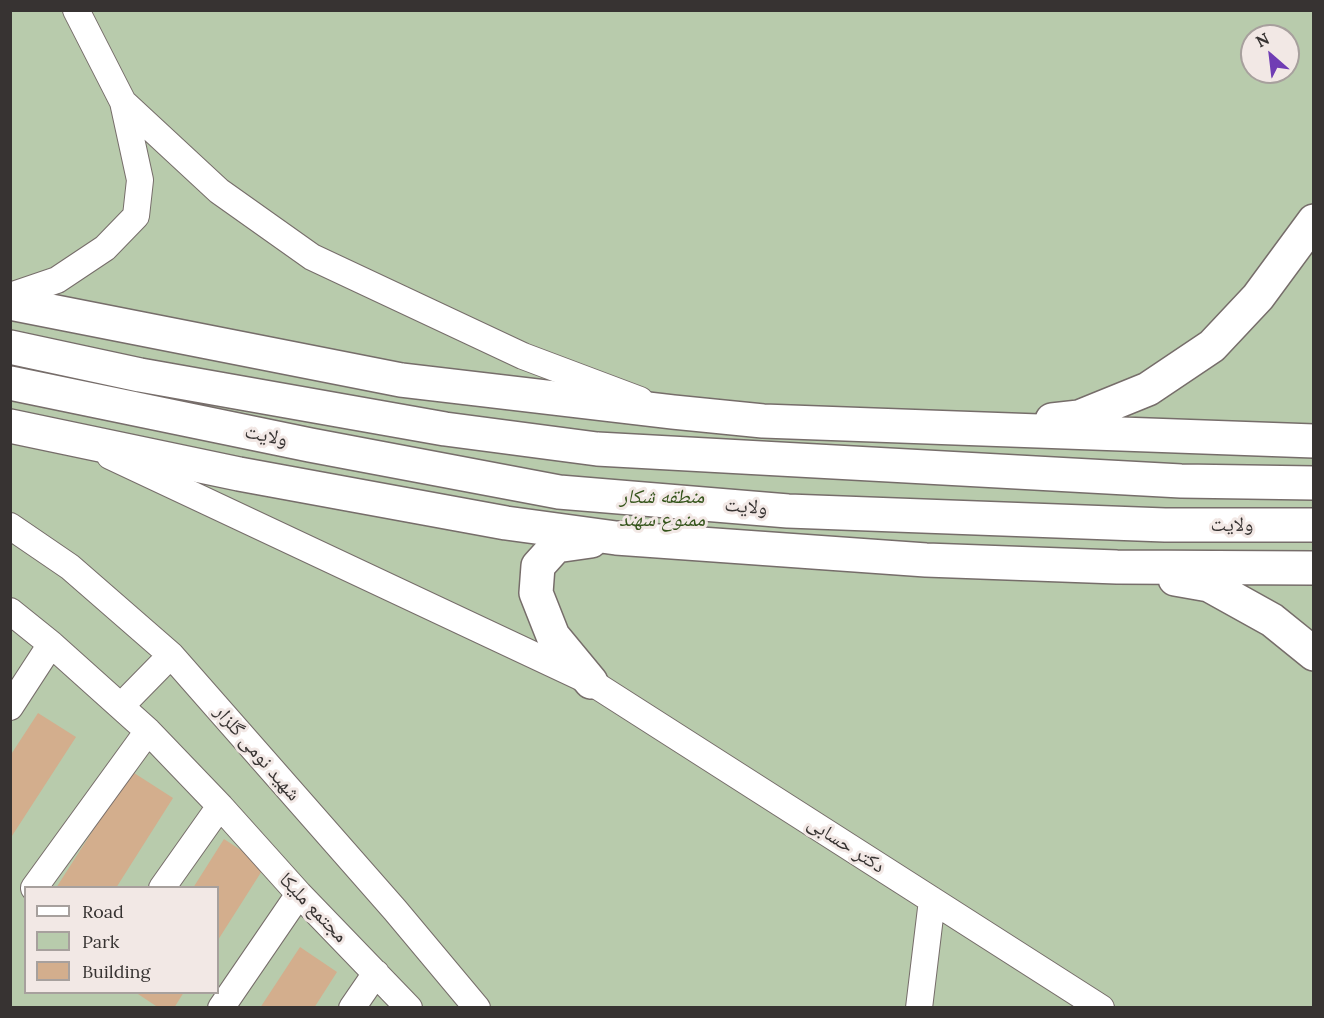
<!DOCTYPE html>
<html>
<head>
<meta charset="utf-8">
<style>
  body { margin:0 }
  #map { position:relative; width:1324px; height:1018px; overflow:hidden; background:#f2e8e5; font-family:Lora,serif }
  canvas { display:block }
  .frame { position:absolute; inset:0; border:12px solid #373332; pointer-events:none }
  .legend { position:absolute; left:24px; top:886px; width:195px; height:108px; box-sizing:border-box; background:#f2e8e5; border:2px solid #a7a09d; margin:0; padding:8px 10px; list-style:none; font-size:18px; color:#373332 }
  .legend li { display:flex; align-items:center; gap:12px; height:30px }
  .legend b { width:30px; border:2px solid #a7a09d }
  .north { position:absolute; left:1240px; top:24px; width:60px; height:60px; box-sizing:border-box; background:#f2e8e5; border:2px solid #a7a09d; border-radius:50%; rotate:332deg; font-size:16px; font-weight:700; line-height:24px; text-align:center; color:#373332 }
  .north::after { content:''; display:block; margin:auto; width:21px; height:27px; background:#703db4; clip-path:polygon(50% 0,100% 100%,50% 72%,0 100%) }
</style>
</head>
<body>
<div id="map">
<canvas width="1324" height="1018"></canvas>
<div class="frame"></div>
<ul class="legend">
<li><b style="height:8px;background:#fff"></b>Road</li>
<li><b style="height:16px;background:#b8cbac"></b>Park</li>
<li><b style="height:16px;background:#d3ae8d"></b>Building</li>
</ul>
<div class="north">N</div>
</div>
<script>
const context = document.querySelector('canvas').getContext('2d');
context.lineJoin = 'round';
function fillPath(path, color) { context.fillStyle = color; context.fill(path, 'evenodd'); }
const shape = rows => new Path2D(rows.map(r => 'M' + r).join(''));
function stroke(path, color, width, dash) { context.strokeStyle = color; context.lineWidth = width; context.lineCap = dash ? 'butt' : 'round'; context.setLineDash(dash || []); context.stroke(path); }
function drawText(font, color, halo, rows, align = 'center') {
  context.font = font + ' Lora,"Noto Naskh Arabic",serif'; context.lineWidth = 6; context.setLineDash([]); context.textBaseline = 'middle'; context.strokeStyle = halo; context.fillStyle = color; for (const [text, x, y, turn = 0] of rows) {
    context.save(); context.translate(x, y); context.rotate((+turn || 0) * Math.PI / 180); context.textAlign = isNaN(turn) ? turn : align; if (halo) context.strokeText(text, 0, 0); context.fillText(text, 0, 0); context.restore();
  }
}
const green = shape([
  [11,11,1313,11,1313,1007,11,1007],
  [1252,36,1288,36,1288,72,1252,72],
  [26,888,218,888,218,992,26,992]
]);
const building = shape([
  [38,713,76,737,10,839,10,756],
  [131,771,173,798,116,888,56,888],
  [224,839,265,866,218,940,218,888,193,888],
  [300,947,337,972,314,1008,260,1008],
  [135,992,184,992,174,1008,159,1008]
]);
const minor = shape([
  [123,102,219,191,312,257,523,356,640,400],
  [10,296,57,280,105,248,136,216,140,180,123,102,76,10],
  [110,456,591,682,1101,1008],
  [10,526,70,567,171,655,395,910,477,1008],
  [10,611,51,644,148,731,220,806,299,894,409,1008],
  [121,706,171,655],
  [10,707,51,644],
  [34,888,148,731],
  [162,888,220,806],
  [221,1008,299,894],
  [352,1008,376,973],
  [919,1008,932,900]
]);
const major = shape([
  [10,303,401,380,673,412,763,421,1314,441],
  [10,347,140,375,445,429,597,449,1181,481,1314,483],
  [10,383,310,445,559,492,788,511,1165,525,1314,525],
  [1052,420,1079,417,1148,389,1212,346,1258,297,1314,221],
  [10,426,239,474,506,523,616,538,926,560,1117,567,1314,568],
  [1175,579,1209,585,1272,620,1314,654],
  [591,682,553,636,536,593,538,566,556,546,591,541]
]);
const streetNames = [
  ["ولایت",266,436,12],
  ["ولایت",746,507,5],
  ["ولایت",1232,525],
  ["شهید نومی گلزار",257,753,49],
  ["دکتر حسابی",846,845,33],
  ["مجتمع ملیکا",313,908,46]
];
const parkNames = [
  ["منطقه شکار",662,497],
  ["ممنوع سهند",662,520]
];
fillPath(green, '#b8cbac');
fillPath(building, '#d3ae8d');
stroke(minor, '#766d6a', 28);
stroke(major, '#766d6a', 36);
stroke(minor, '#fff', 26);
stroke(major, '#fff', 33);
drawText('20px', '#373332', '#f2e8e5', streetNames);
drawText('italic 20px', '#36551c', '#f2e8e5', parkNames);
</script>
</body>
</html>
